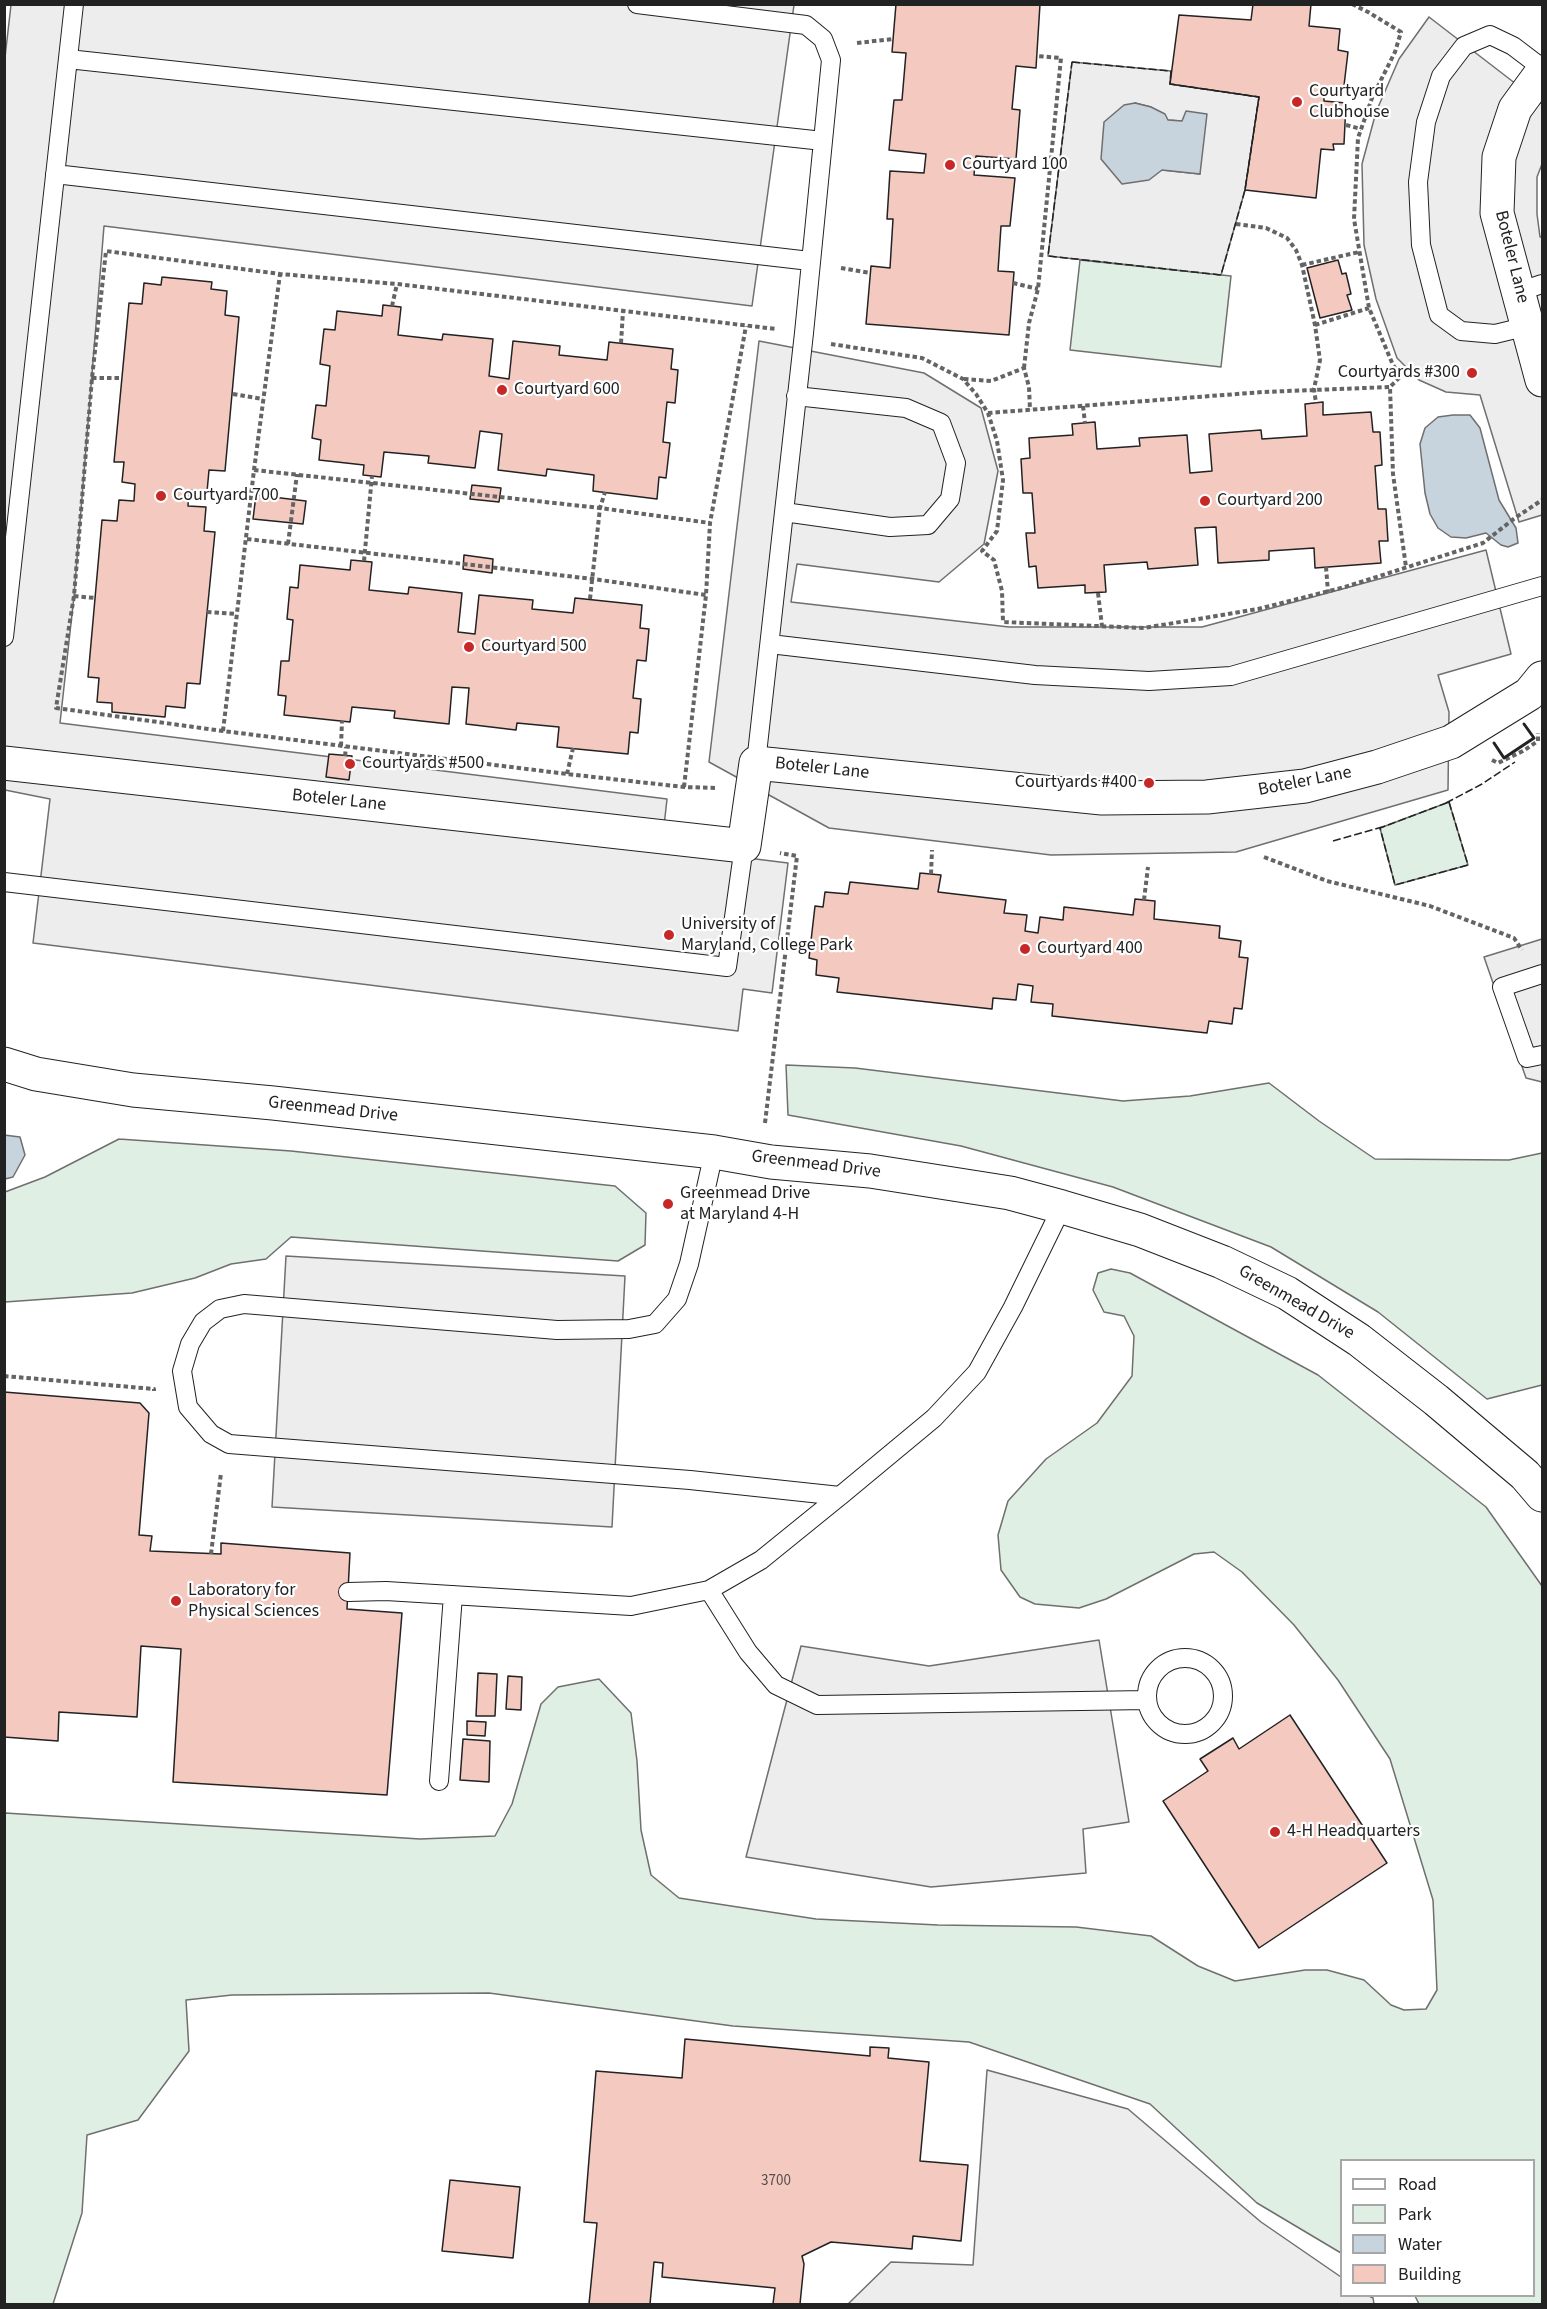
<!DOCTYPE html>
<html>
<head>
<meta charset="utf-8">
<style>
  body { margin:0 }
  #map { position:relative; width:1547px; height:2309px; overflow:hidden; background:#fff; font-family:"Source Sans 3",sans-serif }
  canvas { display:block }
  .frame { position:absolute; inset:0; border:6px solid #222; pointer-events:none }
  .legend { position:absolute; left:1340px; top:2159px; width:195px; height:138px; box-sizing:border-box; background:#fff; border:2px solid #a7a7a7; margin:0; padding:8px 10px; list-style:none; font-size:18px; color:#222 }
  .legend li { display:flex; align-items:center; gap:12px; height:30px }
  .legend b { width:30px; border:2px solid #a7a7a7 }
</style>
</head>
<body>
<div id="map">
<canvas width="1547" height="2309"></canvas>
<div class="frame"></div>
<ul class="legend">
<li><b style="height:8px;background:#fff"></b>Road</li>
<li><b style="height:16px;background:#e0efe3"></b>Park</li>
<li><b style="height:16px;background:#c7d3dd"></b>Water</li>
<li><b style="height:16px;background:#f3c9c0"></b>Building</li>
</ul>
</div>
<script>
const context = document.querySelector('canvas').getContext('2d');
context.lineJoin = 'round';
function fillPath(path, color) { context.fillStyle = color; context.fill(path, 'evenodd'); }
const shape = rows => new Path2D(rows.map(r => 'M' + r).join(''));
function stroke(path, color, width, dash) { context.strokeStyle = color; context.lineWidth = width; context.lineCap = dash ? 'butt' : 'round'; context.setLineDash(dash || []); context.stroke(path); }
function drawText(font, color, halo, rows, align = 'center') {
  context.font = font + ' "Source Sans 3",sans-serif'; context.lineWidth = 4.5; context.setLineDash([]); context.textBaseline = 'middle'; context.strokeStyle = halo; context.fillStyle = color; for (const [text, x, y, turn = 0] of rows) {
    context.save(); context.translate(x, y); context.rotate((+turn || 0) * Math.PI / 180); context.textAlign = isNaN(turn) ? turn : align; if (halo) context.strokeText(text, 0, 0); context.fillText(text, 0, 0); context.restore();
  }
}
const green = shape([
  [1080,260,1231,276,1221,367,1070,350,1080,260],
  [1449,802,1468,865,1395,885,1380,828,1449,802],
  [786,1065,855,1068,1123,1101,1190,1096,1269,1083,1319,1121,1375,1159,1509,1160,1542,1153,1542,1385,1487,1399,1378,1312,1271,1247,1113,1187,961,1146,788,1115,786,1065],
  [119,1139,291,1151,615,1186,646,1213,645,1245,618,1261,291,1237,266,1259,231,1264,195,1278,132,1293,5,1302,5,1192,45,1177,119,1139],
  [1111,1269,1130,1273,1318,1375,1486,1507,1542,1586,1542,2304,1419,2304,1415,2296,1534,2296,1534,2160,1342,2160,1341,2253,1257,2203,1150,2104,969,2042,733,2026,489,1993,232,1995,186,2000,189,2051,138,2120,87,2135,82,2213,53,2304,5,2304,5,1813,420,1839,495,1836,512,1804,541,1704,558,1687,599,1679,631,1713,637,1761,641,1830,651,1875,679,1898,816,1919,938,1925,1076,1927,1151,1936,1198,1966,1235,1981,1305,1970,1327,1970,1364,1980,1391,2005,1404,2010,1426,2009,1437,1990,1433,1900,1390,1759,1338,1680,1294,1625,1242,1572,1214,1552,1194,1554,1106,1599,1079,1608,1035,1604,1020,1597,1001,1570,998,1535,1008,1501,1046,1459,1097,1423,1132,1376,1134,1336,1124,1316,1104,1312,1093,1290,1098,1273,1111,1269]
]);
const parking = shape([
  [11,5,794,5,752,306,104,226,74,596,60,723,667,799,664,826,691,851,788,863,772,993,743,989,738,1031,33,943,50,799,5,790,4,66,11,5],
  [1429,17,1542,104,1542,164,1537,177,1537,214,1540,237,1542,237,1542,515,1519,522,1480,395,1446,392,1419,380,1397,358,1376,299,1364,245,1362,164,1376,112,1399,59,1429,17],
  [1072,62,1171,71,1170,84,1259,97,1245,190,1221,275,1048,256,1072,62],
  [1135,103,1151,107,1167,120,1182,121,1200,174,1162,170,1135,103],
  [759,341,924,373,981,408,998,471,984,544,939,582,797,564,791,602,1009,627,1202,627,1486,550,1511,654,1438,675,1449,712,1448,790,1236,852,1051,855,829,828,709,762,759,341],
  [1542,939,1542,1082,1526,1078,1484,957,1542,939],
  [286,1256,625,1276,612,1527,272,1507,286,1256],
  [1099,1640,1129,1822,1083,1829,1086,1873,931,1887,746,1857,801,1646,929,1666,1099,1640],
  [987,2070,1128,2109,1261,2222,1341,2277,1342,2296,1369,2296,1373,2298,1374,2304,848,2304,891,2262,973,2265,987,2070]
]);
const water = shape([
  [1135,103,1151,107,1165,114,1168,120,1182,121,1186,111,1207,114,1200,174,1162,170,1149,180,1122,184,1101,159,1104,122,1124,105,1135,103],
  [1453,415,1470,415,1480,428,1499,500,1516,528,1518,543,1508,547,1501,545,1486,533,1466,538,1451,537,1438,528,1430,514,1425,493,1420,444,1425,428,1438,417,1453,415],
  [4,1135,20,1137,25,1155,13,1177,5,1179,4,1135]
]);
const building = shape([
  [896,4,1040,4,1036,68,1016,66,1012,109,1020,110,1016,159,976,156,974,175,1015,178,1010,226,1001,226,998,271,1014,272,1009,335,866,324,871,266,890,268,893,219,887,219,890,171,924,173,926,154,889,150,894,100,902,100,906,53,892,52,896,4],
  [1253,4,1311,4,1309,26,1340,29,1338,50,1348,52,1343,94,1324,92,1324,101,1346,103,1344,144,1333,144,1334,150,1321,149,1316,198,1245,190,1259,97,1170,84,1179,15,1251,20,1253,4],
  [1338,260,1342,274,1346,273,1351,294,1347,295,1352,310,1320,318,1307,268,1338,260],
  [162,277,212,282,211,289,227,291,225,315,239,317,225,471,209,470,207,492,189,490,188,506,206,507,204,531,215,532,200,684,187,683,185,708,166,706,165,717,112,712,112,703,97,702,99,678,88,677,102,520,117,521,119,500,134,501,135,484,122,482,124,462,114,462,129,303,142,304,144,283,161,285,162,277],
  [383,305,401,307,398,335,442,340,443,334,493,339,489,376,509,379,513,341,560,346,559,355,607,360,609,342,673,349,671,369,678,370,675,403,667,402,663,442,670,443,666,478,659,477,657,499,593,491,594,475,547,469,546,476,498,470,502,434,480,431,475,468,428,463,429,456,384,452,381,477,363,475,364,465,319,460,321,440,312,438,316,405,326,406,330,366,320,364,324,329,335,330,337,311,382,316,383,305],
  [1323,402,1323,415,1371,412,1373,432,1380,432,1382,465,1375,466,1378,509,1386,509,1388,541,1379,541,1381,563,1315,568,1314,548,1269,551,1269,560,1218,563,1216,527,1195,528,1198,565,1148,569,1147,562,1104,565,1106,592,1085,593,1085,585,1038,588,1036,566,1029,567,1026,533,1035,533,1032,493,1023,493,1021,459,1030,458,1029,438,1073,435,1072,424,1095,422,1097,449,1140,446,1139,438,1187,435,1190,473,1212,471,1209,434,1261,430,1262,439,1307,436,1305,404,1323,402],
  [472,485,501,488,499,502,470,499,472,485],
  [256,495,306,501,303,524,253,519,256,495],
  [464,555,493,559,492,573,463,569,464,555],
  [351,560,372,562,369,590,408,594,409,587,462,593,458,632,475,634,479,595,533,600,532,609,573,613,575,598,642,605,640,628,649,629,646,661,637,660,633,698,641,699,638,733,630,732,628,754,557,747,559,727,517,723,516,730,466,724,469,688,452,687,449,724,394,718,395,711,352,707,350,722,284,715,286,696,278,695,281,661,289,661,293,620,287,619,290,587,298,588,300,565,350,570,351,560],
  [329,754,352,756,349,780,326,777,329,754],
  [920,873,941,875,938,892,1006,900,1004,913,1027,915,1025,931,1038,933,1040,917,1063,920,1064,907,1133,915,1135,899,1155,901,1154,919,1220,926,1219,938,1241,941,1239,957,1248,958,1242,1009,1234,1008,1232,1024,1209,1021,1207,1033,1052,1016,1053,1004,1031,1002,1033,986,1018,984,1016,1000,993,998,992,1009,837,992,839,978,816,975,817,960,809,958,815,906,823,907,825,892,848,894,850,882,918,889,920,873],
  [4,1392,140,1403,149,1413,139,1535,152,1536,150,1551,221,1554,221,1543,350,1553,347,1609,402,1613,387,1795,173,1782,181,1649,141,1646,137,1717,59,1712,58,1741,4,1737,4,1392],
  [478,1673,497,1674,495,1716,476,1716,478,1673],
  [508,1676,522,1677,521,1710,506,1709,508,1676],
  [1290,1715,1387,1863,1259,1948,1163,1801,1208,1771,1200,1759,1233,1738,1239,1749,1290,1715],
  [467,1721,486,1722,485,1736,467,1735,467,1721],
  [463,1739,490,1741,489,1782,460,1780,463,1739],
  [685,2039,870,2056,870,2047,889,2048,888,2058,929,2062,920,2161,968,2165,961,2241,913,2236,912,2249,831,2242,802,2256,804,2264,800,2304,773,2304,775,2288,662,2277,663,2263,654,2262,650,2304,589,2304,597,2223,584,2222,596,2071,682,2078,685,2039],
  [450,2180,520,2187,513,2258,442,2251,450,2180]
]);
const path = shape([
  [1352,4,1368,12,1401,32,1395,52,1372,98,1358,138,1354,219,1369,308,1393,365,1401,376,1390,387],
  [857,43,893,39],
  [1346,125,1361,129],
  [1236,224,1266,228,1287,238,1296,250,1302,265,1315,325,1320,360,1314,389,1316,403],
  [1302,265,1359,252],
  [841,268,870,273],
  [1013,283,1038,289],
  [392,306,397,284],
  [1315,325,1369,308],
  [621,343,623,311],
  [831,344,922,358,963,379,976,394,988,413,997,441,1003,480,997,531,982,551,994,560,1002,591,1003,622,1144,628,1258,609,1345,587,1483,543,1515,518,1542,500],
  [1024,368,1029,323,1038,289,1061,58,1036,56],
  [92,378,122,378],
  [964,379,991,381,1024,368,1029,387,1030,410],
  [233,394,263,399],
  [1083,406,1085,423],
  [988,413,1263,392,1390,387,1393,474,1406,567],
  [254,470,600,508,710,523],
  [247,539,593,579,706,595],
  [288,544,297,474],
  [364,561,372,476],
  [1326,567,1328,592],
  [1098,593,1102,626],
  [74,596,95,598],
  [590,599,600,508,605,492],
  [207,612,236,614],
  [223,731,254,470,280,274],
  [341,746,342,721],
  [345,756,346,747],
  [1492,760,1498,763,1523,751,1538,741,1538,733],
  [567,774,573,748],
  [684,787,706,595,710,523,746,326],
  [715,788,684,787,567,774,223,731,56,708,74,596,92,378,106,251,280,274,397,284,776,329],
  [1264,857,1327,881,1430,906,1514,938,1522,950],
  [931,874,932,850],
  [1144,900,1148,867],
  [765,1123,797,856,780,853],
  [4,1376,154,1389,154,1391],
  [211,1554,221,1473]
]);
const lane = shape([
  [637,4,806,25,823,39,831,60,804,333,756,763],
  [68,59,823,141],
  [55,174,810,261],
  [1518,292,1542,284],
  [1528,326,1495,334,1461,331,1439,315,1421,245,1418,182,1426,122,1441,76,1464,46,1490,35,1513,46,1542,68],
  [784,512,890,527,928,525,950,499,956,463,941,423,906,408,796,396],
  [4,637,74,4],
  [770,644,1035,675,1149,681,1231,676,1542,586],
  [4,882,727,967,744,846],
  [1542,974,1502,987,1527,1058,1542,1055],
  [714,1152,689,1264,677,1299,655,1324,629,1329,557,1330,244,1304,220,1309,203,1322,190,1344,182,1371,188,1407,211,1434,229,1444,690,1480,840,1496,934,1418,977,1372,1013,1307,1062,1207],
  [709,1590,748,1652,776,1685,817,1705,1147,1700],
  [348,1592,386,1591,631,1606,709,1590,761,1560,840,1496],
  '1147 1696a38 38 0 1 1 76 0a38 38 0 1 1-76 0Z',
  [439,1781,453,1595]
]);
const street = shape([
  [1542,72,1515,109,1499,157,1497,213,1542,380],
  [4,763,744,846,756,763,1102,798,1207,797,1305,786,1377,767,1451,742,1529,694,1542,678],
  [4,1064,36,1074,133,1090,273,1103,714,1152,771,1162,870,1171,1010,1193,1062,1207,1140,1230,1222,1262,1287,1293,1359,1340,1436,1400,1525,1475,1542,1495]
]);
const fence = shape([
  [1072,62,1171,71,1170,84,1259,97,1245,190,1221,275,1048,256,1072,62],
  [1449,802,1468,865,1395,885,1380,828,1449,802],
  [1446,803,1482,784,1515,762],
  [1333,841,1382,827]
]);
const wall = shape([
  [1494,743,1504,758,1534,738,1524,724]
]);
const markers = [
  [1297,102,6,"#c62828"],
  [950,165,6,"#c62828"],
  [1472,373,6,"#c62828"],
  [502,390,6,"#c62828"],
  [161,496,6,"#c62828"],
  [1205,501,6,"#c62828"],
  [469,647,6,"#c62828"],
  [350,764,6,"#c62828"],
  [1149,783,6,"#c62828"],
  [669,935,6,"#c62828"],
  [1025,949,6,"#c62828"],
  [668,1204,6,"#c62828"],
  [176,1601,6,"#c62828"],
  [1275,1832,6,"#c62828"]
];
const numberNames = [
  ["3700",776,2182]
];
const poiNames = [
  ["Courtyard",1309,92],
  ["Clubhouse",1309,113],
  ["Courtyard 100",962,165],
  ["Courtyards #300",1460,373,"right"],
  ["Courtyard 600",514,390],
  ["Courtyard 700",173,496],
  ["Courtyard 200",1217,501],
  ["Courtyard 500",481,647],
  ["Courtyards #500",362,764],
  ["Courtyards #400",1137,783,"right"],
  ["University of",681,925],
  ["Maryland, College Park",681,946],
  ["Courtyard 400",1037,949],
  ["Greenmead Drive",680,1194],
  ["at Maryland 4-H",680,1215],
  ["Laboratory for",188,1591],
  ["Physical Sciences",188,1612],
  ["4-H Headquarters",1287,1832]
];
const streetNames = [
  ["Boteler Lane",1511,257,76],
  ["Boteler Lane",822,769,6],
  ["Boteler Lane",1305,782,-11],
  ["Boteler Lane",339,801,6],
  ["Greenmead Drive",333,1110,6],
  ["Greenmead Drive",816,1165,7],
  ["Greenmead Drive",1296,1303,30]
];
fillPath(green, '#e0efe3');
stroke(green, '#6f6f6f', 1.5);
fillPath(parking, '#ededed');
stroke(parking, '#6f6f6f', 1.5);
fillPath(water, '#c7d3dd');
stroke(water, '#6f6f6f', 1.5);
fillPath(building, '#f3c9c0');
stroke(building, '#222', 1.5);
stroke(lane, '#222', 20);
stroke(street, '#222', 35);
stroke(path, '#646464', 4, [4.5, 3]);
stroke(lane, '#fff', 18);
stroke(street, '#fff', 33);
stroke(fence, '#222', 1.5, [8, 3]);
stroke(wall, '#222', 3);
for (const [x, y, r, color] of markers) { const dot = new Path2D(); dot.arc(x, y, r, 0, 2 * Math.PI); context.fillStyle = color; context.fill(dot); stroke(dot, '#fff', 2); }
drawText('15px', '#564c4a', null, numberNames);
drawText('18px', '#222', '#fff', poiNames, 'left');
drawText('18px', '#222', '#fff', streetNames);
</script>
</body>
</html>
